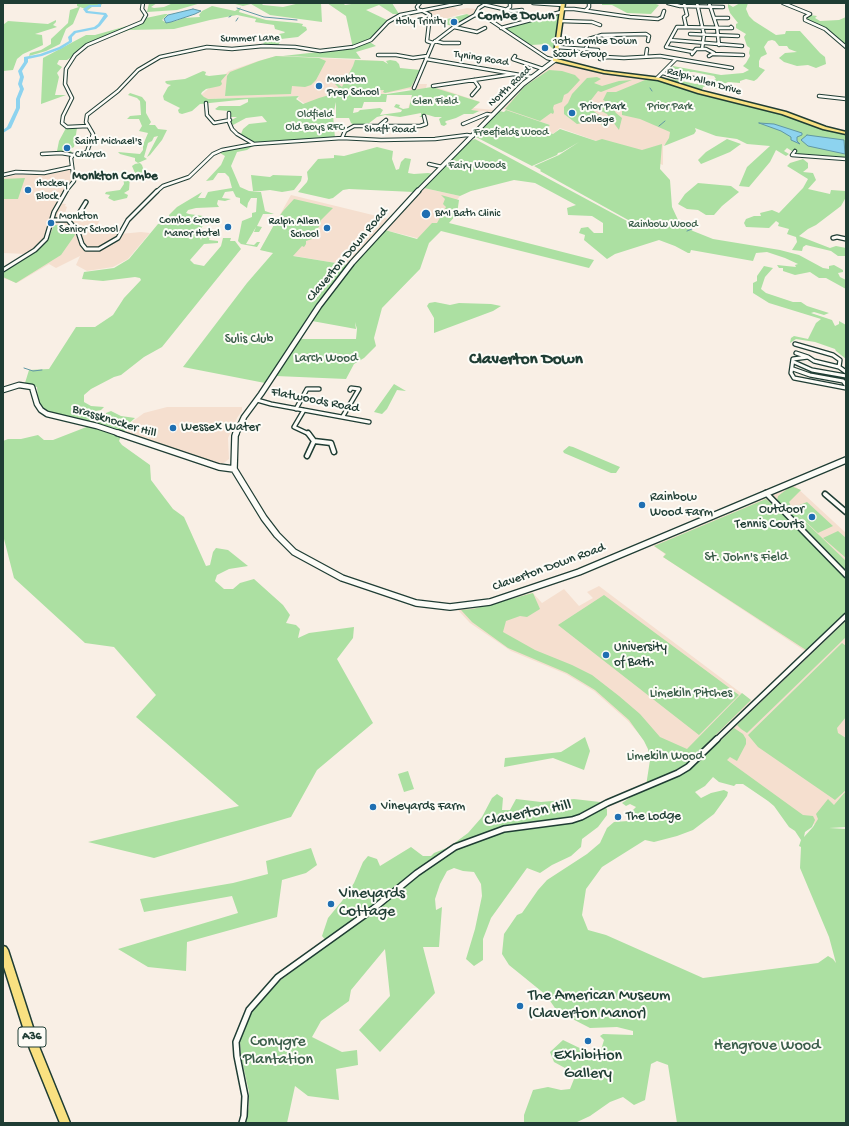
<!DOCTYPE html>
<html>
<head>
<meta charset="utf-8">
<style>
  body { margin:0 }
  #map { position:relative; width:849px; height:1126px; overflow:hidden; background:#f9efe5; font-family:"Gochi Hand",sans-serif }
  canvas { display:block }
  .frame { position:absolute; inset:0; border:4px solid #1f3d34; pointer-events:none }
</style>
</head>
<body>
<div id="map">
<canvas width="849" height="1126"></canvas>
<div class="frame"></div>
</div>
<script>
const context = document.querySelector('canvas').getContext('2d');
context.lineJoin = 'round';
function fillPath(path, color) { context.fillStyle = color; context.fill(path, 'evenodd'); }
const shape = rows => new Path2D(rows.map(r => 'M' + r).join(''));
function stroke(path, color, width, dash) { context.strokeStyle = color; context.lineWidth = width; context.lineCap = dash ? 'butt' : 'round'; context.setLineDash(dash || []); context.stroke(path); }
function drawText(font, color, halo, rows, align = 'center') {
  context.font = font + ' "Gochi Hand",sans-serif'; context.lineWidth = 4; context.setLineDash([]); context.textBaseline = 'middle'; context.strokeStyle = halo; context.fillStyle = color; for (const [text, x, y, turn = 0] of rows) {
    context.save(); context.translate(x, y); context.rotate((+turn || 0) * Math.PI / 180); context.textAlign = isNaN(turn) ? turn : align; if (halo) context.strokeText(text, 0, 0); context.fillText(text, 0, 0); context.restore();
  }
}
const built = shape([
  [451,5,458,10,467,8,477,9,475,14,472,15,462,14,444,19,423,10],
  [276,56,383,61,393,68,420,70,414,84,427,84,426,88,432,87,442,89,480,102,473,108,495,110,493,113,483,111,435,116,423,114,419,111,408,109,413,92,409,89,383,94,335,94,305,104,298,99,299,96,207,99,203,98,201,95,229,71,258,61],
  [558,62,580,67,642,77,644,79,655,79,624,107,627,110,679,133,663,146,663,165,560,128,553,134,544,131,550,125,502,109,525,84,539,73],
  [71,168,72,181,61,195,57,203,66,204,65,206,67,207,65,213,78,213,67,219,100,219,97,226,110,226,111,229,121,230,120,234,141,232,150,233,128,259,113,267,87,271,76,265,80,256,56,268,49,264,17,283,3,278,3,271,26,254,3,253,3,178,15,175,33,175,34,173],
  [424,188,460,196,425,240,385,230],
  [291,195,389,219,358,254,348,261,347,265,260,250],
  [167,407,242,407,242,411,237,418,228,438,229,459,221,465,125,433,129,424,144,413],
  [794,485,846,533,846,826,805,824,702,752,688,766,650,783,653,761,644,740,628,721,594,691,566,674,511,651,470,623,457,609,472,608,492,603,532,592,542,603,564,589,579,606,593,598,587,592,599,586,753,702,805,651,663,557,665,554,651,544]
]);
const green = shape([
  [77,3,100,3,102,5,92,7,88,10,80,7,73,24,66,29,60,44,46,51,29,56,30,53,41,50,51,44,51,39,68,23,70,10,79,7,77,6],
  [149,3,157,3,151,7,154,8,164,7,173,3,201,3,177,10,147,12],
  [231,3,261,3,263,5,283,7,300,3,321,3,322,22,270,15,251,4,243,6],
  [327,3,343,3,345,5,358,3,392,3,399,14,393,14,379,5,366,10,387,20,386,23,368,41,376,46,356,52,361,59,283,56,353,48,346,16],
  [602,3,653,3,659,5,651,14,627,13,612,5,602,5],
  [740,3,748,3,746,9,749,16,754,21,776,35,785,34,786,31,800,31,820,53,825,57,826,64,816,68,808,65,797,66,784,62,779,58,785,53,797,52,789,49,787,46,779,46,775,41,772,40,768,41,764,47,767,54,761,57,759,61,759,67,765,70,757,79,754,81,746,79,740,81,740,83,728,82,722,85,723,90,713,88,712,85,709,85,703,87,702,91,698,91,664,80,667,78,696,84,709,82,716,79,714,76,694,72,680,72,672,68,673,66,721,75,743,73,749,70,743,66,746,63,750,56,749,53,750,48,747,46,744,37,746,34,736,28,736,24,738,23,730,13,728,7,728,4,733,7],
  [212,6,235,11,241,7,239,12,266,20,298,23,303,24,302,26,306,27,307,30,298,37,281,39,278,46,264,45,263,42,267,38,276,37,279,34,284,33,285,32,275,29,274,25,255,22,256,19,237,15,210,20,174,29,129,30,93,43,67,60,59,60,57,64,62,67,57,73,59,77,55,95,66,95,41,104,43,58,86,35,95,35,127,26,133,27,146,18,165,14,168,14,162,20,165,22,176,21,183,18,200,17,199,15,202,11],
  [559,13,554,50,548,44,531,45,504,28],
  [467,14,471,16,453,26,435,22],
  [810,15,817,16,815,18,820,21,839,20,846,17,846,45,825,28,808,21,807,18],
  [56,20,56,22,53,25,57,27,35,34,42,35,43,45,23,54,17,59,13,70,3,71,3,25,8,21,48,24],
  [276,56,319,58,326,61,316,80,311,85,305,87,292,86,291,94,225,96,227,76,230,72,259,61],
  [355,60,383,61,388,64,386,61,390,60,396,61,399,64,400,68,420,70,411,87,385,93,383,92,384,90,346,91,343,89,346,92,344,94,387,94,432,87,480,102,471,110,479,111,473,114,464,114,456,118,446,121,445,122,447,124,444,126,441,125,439,119,442,117,435,117,425,114,422,117,419,117,421,116,421,113,400,117,385,115,377,117,368,124,354,125,351,123,349,118,336,118,336,102,333,115,335,138,255,143,246,139,241,134,243,129,249,124,267,122,262,116,246,118,233,125,230,121,237,117,230,117,229,111,217,110,215,109,219,106,240,106,248,102,248,99,200,104,192,111,182,114,179,113,178,110,180,108,164,100,163,96,168,87,171,85,167,84,165,82,166,81,185,79,203,71,206,72,205,75,209,76,227,74,221,81,222,84,220,86,206,89,202,92,201,94,204,97,208,99,299,96,296,99,303,104,319,98,340,92,338,87,335,84,338,84,342,87,353,66],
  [387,95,412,95,409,108,403,109,399,107,400,105,396,104,394,107,402,110,401,112,380,115,383,110,380,108,360,110,358,112,353,113,354,108,362,108,364,102,386,102],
  [549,70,562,71,575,75,580,80,568,93,564,95,562,102,554,105,553,108,554,112,553,114,551,113,540,121,505,109,525,86],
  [597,77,601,79,594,83,602,86,619,81,632,80,601,92,598,91,591,100,592,102,591,109,599,115,608,127,603,127,598,120,577,124,564,114,564,107,568,103,572,94,587,78],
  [657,79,685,89,787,114,829,130,846,134,846,158,793,155,795,153,787,148,784,151,789,154,786,156,776,150,770,162,749,187,739,186,747,167,770,146,747,144,737,139,716,136,695,128,696,131,694,134,664,146,669,138,670,132,640,119,622,115,622,110,627,111,626,109,614,110,616,113,622,118,619,130,607,114,599,110,602,103,604,103,605,101,603,100,607,92,616,92,645,80],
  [130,93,142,97,146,102,146,113,151,122,149,125,155,125,158,129,167,130,162,140,150,155,147,157,158,136,154,137,152,141,148,143,144,157,147,159,138,163,135,161,135,158,120,154,118,152,140,154,143,150,143,145,148,133,139,131,142,126,139,119,127,119,130,116,141,115,140,101,137,98,128,95],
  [506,110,550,125,544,131,553,134,560,129,596,141,602,139,642,150,662,144,660,169,670,180,672,207,679,222,693,231,713,239,780,250,799,255,823,268,829,269,829,266,834,265,843,270,843,272,838,273,840,277,846,280,846,289,826,278,819,278,810,272,795,275,783,271,783,268,779,268,777,265,796,267,795,265,798,264,785,258,767,252,756,253,753,261,691,250,690,253,688,253,675,246,659,240,615,254,607,259,584,240,585,235,579,233,581,228,588,227,594,233,603,233,603,223,592,216,568,215,567,208,576,205,535,183,514,180,471,191,460,196,424,188,470,141,475,139,627,221,630,221,540,171,541,170,534,166,559,155,579,142,562,152,558,153,557,155,532,166,474,136,499,111,504,112],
  [66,128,77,128,74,147,70,149,72,153,70,153,57,151,59,141],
  [727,139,741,144,730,152,701,164,698,160,706,152],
  [245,146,253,146,247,150,237,152,231,166,240,187,249,191,261,192,265,211,274,214,263,214,257,226,262,227,259,232,254,232,256,227,246,244,254,245,257,242,260,242,257,247,241,244,238,241,242,221,252,217,252,213,256,212,257,198,251,198,248,203,247,208,240,203,240,198,236,197,233,191,225,192,222,198,231,199,225,201,218,200,217,204,219,207,196,208,188,210,186,213,189,214,203,216,205,218,204,224,200,230,202,233,200,238,201,240,204,232,211,232,209,240,218,241,218,243,204,244,190,260,194,264,204,266,221,246,223,238,231,238,230,241,235,241,241,249,162,347,144,357,121,375,114,377,91,389,84,395,84,402,91,406,104,407,101,410,90,412,88,416,91,421,101,422,105,419,106,413,111,411,121,416,135,418,126,426,125,432,123,433,49,413,42,409,38,400,37,387,25,383,29,370,49,369,76,327,95,327,113,315,124,298,141,280,140,278,135,277,103,281,82,279,84,272,114,268,129,259,158,224,170,219,169,215,177,207,202,192,198,198,205,198,208,192,232,188,229,177,225,173,218,173,213,180,206,181,221,165,225,156,220,153,224,150],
  [377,147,393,151,392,159,396,170,399,169,401,162,405,158,411,159,408,173,414,174,428,173,433,174,414,192,349,189,343,190,333,198,329,199,298,192,307,182,308,179,307,172,318,159,334,158,334,155,344,156],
  [803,159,808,163,808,168,803,172,813,173,816,180,808,189,830,194,831,190,845,191,846,197,841,206,816,225,808,229,799,236,830,248,836,246,846,248,846,256,838,256,831,251,806,245,803,247,802,251,792,250,797,242,796,237,787,234,789,229,778,226,779,223,776,221,769,228,746,227,744,223,746,219,754,216,761,216,760,213,772,210,779,213,803,188,808,179,787,166,790,163],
  [140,163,142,165,144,171,142,174,136,177,130,177,129,190,124,193,128,195,127,198,114,201,108,198,110,195,105,194,106,192,120,190,124,184,123,176,135,173,132,166,135,164],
  [251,175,270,177,273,175,302,176,301,181,294,190,282,192,270,190,261,191,253,191],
  [25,178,18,199,3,199,3,179],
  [698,183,731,186,739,192,722,206,714,215,706,215,698,210,687,209,678,204,685,194],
  [441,195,459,200,457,214,449,223,594,260,589,268,441,231,429,243,420,269,382,308,374,338,376,346,364,358,354,364,346,379,276,376,300,339,356,339,357,329,355,322,360,311,355,322,356,329,312,321,324,302,354,263,385,230,417,239,432,223,437,223,446,207,443,204,445,199],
  [294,199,333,208,321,220,321,224,315,232,316,235,312,239,306,241,306,244,304,247,302,246,293,256,348,265,317,303,265,383,183,367,247,283,273,253,260,250,275,223,283,211],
  [54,225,71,226,75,235,61,255,16,283,3,277,3,271,37,251,48,240],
  [764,266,773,268,765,277,761,289,766,293,793,302,801,302,807,306,829,313,824,315,814,312,811,313,832,320,835,326,839,324,839,321,846,325,846,359,836,351,835,349,815,342,796,339,790,343,791,338,794,336,808,339,816,323,821,319,769,303,753,293,753,283,757,281,757,276],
  [435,302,450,305,459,303,491,304,501,306,493,311,434,333,434,318,427,306,429,303],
  [394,384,406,391,397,390,387,409,382,414,374,412],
  [89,426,121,436,119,441,122,445,150,465,151,480,173,509,184,517,206,566,210,565,213,552,216,548,228,550,248,566,229,569,217,575,215,581,224,589,233,589,240,583,254,579,283,605,290,615,286,623,296,625,300,629,298,638,309,633,354,627,353,638,337,659,373,723,317,770,291,817,154,858,88,842,239,806,136,717,156,695,114,647,85,643,14,578,3,535,3,441,8,439,21,439,38,435,44,440,53,440],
  [569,446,573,447,620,467,616,473,611,473,564,453,563,451],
  [791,486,801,490,789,502,792,508,807,502,833,526,818,533,792,509,846,561,846,573,777,501,778,496],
  [766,499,789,519,846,578,846,612,806,650,663,557,666,554,654,546],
  [838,531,846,538,846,558,823,538],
  [533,593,540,609,527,617,520,616,506,621,503,632,535,650,572,665,592,675,619,696,640,714,660,737,687,749,742,693,751,700,686,764,646,786,650,760,648,749,644,741,629,720,595,690,567,673,508,648,472,622,461,610,473,609],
  [604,595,739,695,699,735,558,625],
  [846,621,846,637,747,733,741,729,737,725],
  [842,643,846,646,846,717,837,728,838,733,846,738,846,790,835,800,758,747,748,735],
  [734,728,743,734,746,739,746,744,737,761,730,757,727,760,803,815,813,816,815,820,812,827,805,832,804,837,813,827,818,819,816,814,828,799,834,805,846,791,846,827,829,828,846,829,846,1123,677,1123,668,1065,657,1061,651,1064,645,1100,634,1105,623,1097,610,1102,590,1116,575,1123,566,1122,524,1123,524,1115,533,1090,548,1087,561,1090,570,1089,576,1074,554,1062,550,1052,563,1040,590,1053,592,1059,594,1059,601,1050,604,1040,600,1036,603,1034,633,1035,633,1031,617,1027,590,1028,557,1011,546,995,509,965,502,954,504,934,517,915,522,913,538,890,547,880,587,854,600,843,607,828,614,822,642,820,632,811,636,807,630,804,626,806,622,803,634,795,691,769],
  [713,777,719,782,734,786,736,784,743,784,768,801,774,806,789,827,795,831,801,840,799,846,801,847,800,868,829,937,836,963,833,959,828,956,818,963,703,978,606,935,588,930,582,915,586,889,602,867,645,840,654,842,677,836,693,830,714,814,727,796,728,792,724,790,711,793,701,798,695,792,705,786],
  [585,737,590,751,584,770,553,758,504,767,505,758,561,752],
  [408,771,414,789,404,792,398,774],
  [497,794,503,798,502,810,510,810,516,799,541,802,574,799,600,802,607,809,607,815,598,827,582,839,581,847,571,856,552,865,540,873,527,868,491,918,483,939,483,960,474,966,466,959,475,929,482,896,481,884,474,872,463,871,454,868,447,871,440,884,435,899,436,910,442,907,439,947,423,947,435,993,380,1052,359,1030,390,996,385,949,351,990,349,1001,321,1021,312,1037,342,1052,357,1050,358,1065,336,1069,339,1100,308,1096,295,1086,287,1123,245,1123,249,1107,249,1092,241,1056,240,1041,246,1020,255,1005,270,988,329,944,322,936,328,918,342,901,354,883,363,862,368,856,377,859,380,866,411,847,423,856,431,856,434,853,449,847,468,833,482,817,492,798],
  [311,848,317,865,306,873,282,880,277,917,187,942,186,971,148,967,118,949,238,913,232,896,144,912,140,899,233,883,268,874,266,861]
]);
const water = shape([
  [193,9,201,11,195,14,171,22,166,23,164,19,168,15,193,9],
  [759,123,774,124,802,133,802,135,797,137,797,141,800,144,791,140,791,137,781,131,759,123],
  [807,135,844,140,845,154,808,146,801,140,807,135]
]);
const stream = shape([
  [237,8,264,17,297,20],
  [229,17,231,16],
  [236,21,238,18],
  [650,88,652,91],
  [659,126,665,121],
  [687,231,692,229],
  [24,368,33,371,42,370]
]);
const river = shape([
  [97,3,101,3,101,7,91,7,87,9,88,11,106,13,108,16,100,26,96,29,76,33,72,37,72,42,61,49,42,56,28,59,28,62,22,71,24,77,22,84,24,89,20,99,20,108,11,128,3,133,3,130,7,127,16,108,16,99,20,89,18,84,20,77,18,71,24,62,24,57,40,54,59,47,69,41,68,37,74,31,94,27,98,24,104,15,86,13,83,9,89,5,98,5,97,3]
]);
const minorFar3 = shape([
  [533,3,563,5],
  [668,3,680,6,723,7],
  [684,3,687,15,684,17,686,26],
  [697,3,704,35,702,49],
  [709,3,717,27,719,45],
  [783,3,810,14],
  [486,5,512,11,522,10],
  [507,9,510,7,510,3],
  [562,9,574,9,630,17,658,19,662,17,664,11],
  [419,10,417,7,420,3],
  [421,10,430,15,427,41,433,43],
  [586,10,589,7,589,3],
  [810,14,805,17,805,20,825,29,846,47],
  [475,15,484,16,547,58,555,60],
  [714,18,728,18],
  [560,21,592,22,600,25],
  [454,27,477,32,485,28],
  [501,28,561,12],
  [690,34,738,36],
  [602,35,616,40],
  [670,40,742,46],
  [435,41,443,43,459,43],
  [557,47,598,50],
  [586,49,589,39,602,35,646,34,649,36,648,41],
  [693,52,666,47,677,27,732,28,731,27],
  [692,54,696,49,706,49,714,53,709,56],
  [713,54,743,55],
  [378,55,396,55,413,58,427,56],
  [515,56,513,59,543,69],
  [646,56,647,49],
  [426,59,532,77],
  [603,59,600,59,605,57,624,58,660,56,732,68],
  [663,73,676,77,694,78],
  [657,78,676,59],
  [433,86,514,74],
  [414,88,433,43,454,27,475,15,479,8,487,3],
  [472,95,479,87,474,80],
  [819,96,846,99],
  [206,103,207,115,214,123,230,120],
  [229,113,229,122,232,129,237,134,254,144],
  [463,124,487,114,493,115],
  [380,125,386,120],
  [88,126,67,127,62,123,63,116,72,98,65,84,66,69,75,55,87,45,142,22,146,15,142,9,143,3],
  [342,138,345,131,354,126,420,126,426,124,424,116],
  [795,151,792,155,846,159],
  [42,154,61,153,73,155,87,152,93,134,86,122,87,115,118,91,138,70,160,57,207,47,232,49,263,46,295,47,320,51,353,47,371,40,388,22,400,15,461,3],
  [429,164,442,167],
  [3,175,16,172,44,173,72,167],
  [65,192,74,181,71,158,73,155],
  [156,192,163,186,189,177,213,154,222,150,254,144,342,138,381,140,435,139,467,135,473,136]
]);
const minorFar2 = shape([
  [66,219,78,215,86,202],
  [52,220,68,220,78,232,82,244,86,249,99,249,118,238,128,220,157,191],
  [833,238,837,237,846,239],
  [3,270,35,250,46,239,54,212,66,191],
  [795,344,833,355,840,360,839,367],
  [796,353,808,357],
  [794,362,812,370,846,376],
  [793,369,810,375,843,381,846,385],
  [846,372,839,367,814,361,808,357,793,359,791,373,794,378,846,388],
  [257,400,271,404,369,422],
  [296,409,307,389,319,389],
  [304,410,294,427,309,434],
  [343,416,359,389,351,388,350,390]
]);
const minorFar1 = shape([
  [314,441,331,443,334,452],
  [307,456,314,441,308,433],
  [766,493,846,575],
  [825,494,846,512],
  [716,740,846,616]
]);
const minor = shape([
  [242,1123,244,1116,245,1096,237,1056,236,1042,249,1010,278,977,373,909,417,873,455,847,504,829,572,820,581,817,607,803,678,773,688,767,717,739]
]);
const tertiaryFar2 = shape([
  [417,192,523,84,555,60]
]);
const tertiaryFar1 = shape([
  [3,390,19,385,32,387,37,404,41,410,47,414,97,426,121,434],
  [236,434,244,417,261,394,319,306,352,263,418,191]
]);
const tertiary = shape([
  [118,433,219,467,234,469],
  [236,433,235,436,234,469,264,518,277,535,294,552,342,578,416,603,450,607,490,602,579,572,846,460]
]);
const primary = shape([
  [561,3,565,3,557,59,604,71,661,78,702,91,786,112,826,127,846,132,846,134,823,129,782,114,698,93,658,80,604,73,553,61,561,3]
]);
const trunk = shape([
  [3,946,6,947,8,950,40,1049,70,1123,60,1123,30,1049,3,964,3,946]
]);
const markers = [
  [454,22,4,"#1f6fb2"],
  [545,48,4,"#1f6fb2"],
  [319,86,4,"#1f6fb2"],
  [572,113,4,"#1f6fb2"],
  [67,148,4,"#1f6fb2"],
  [28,190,4,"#1f6fb2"],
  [426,214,5,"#1f6fb2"],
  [51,223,4,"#1f6fb2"],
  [228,227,4,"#1f6fb2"],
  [327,228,4,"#1f6fb2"],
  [173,428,4,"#1f6fb2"],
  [642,505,4,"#1f6fb2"],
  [812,517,4,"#1f6fb2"],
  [606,655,4,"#1f6fb2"],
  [373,807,4,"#1f6fb2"],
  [618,817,4,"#1f6fb2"],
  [331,904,4,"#1f6fb2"],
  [520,1006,4,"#1f6fb2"],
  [588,1041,4,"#1f6fb2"]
];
const farPoinames = [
  ["Holy Trinity",446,22,"right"],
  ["10th Combe Down",553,42],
  ["Scout Group",553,55],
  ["Monkton",327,80],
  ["Prep School",327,93],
  ["Prior Park",580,107],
  ["College",580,120],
  ["Saint Michael's",75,142],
  ["Church",75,155],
  ["Hockey",36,184],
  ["Block",36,197],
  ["BMI Bath Clinic",435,214],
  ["Monkton",59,217],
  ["Senior School",59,230],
  ["Combe Grove",220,221,"right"],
  ["Manor Hotel",220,234,"right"],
  ["Ralph Allen",319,222,"right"],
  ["School",319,235,"right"]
];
const farStreetnames = [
  ["Summer Lane",250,39,-1],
  ["Tyning Road",481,59,9],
  ["Ralph Allen Drive",704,82,16],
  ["North Road",510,87,-43],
  ["Shaft Road",390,130,1]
];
const farParknames = [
  ["Glen Field",435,102],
  ["Prior Park",670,107],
  ["Oldfield",315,115],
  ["Old Boys RFC",315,128],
  ["Freefields Wood",511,133],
  ["Fairy Woods",477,166],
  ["Rainbow Wood",663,225]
];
const shields = [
  [32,1037,28]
];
const shieldNames = [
  ["A36",32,1037]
];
const farQuarternames = [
  ["Monkton Combe",115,177]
];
const streetNames = [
  ["Claverton Down Road",348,255,-50],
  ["Flatwoods Road",315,401,11],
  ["Brassknocker Hill",114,422,17],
  ["Claverton Down Road",549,568,-20]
];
const parkNames = [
  ["Sulis Club",249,340],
  ["Larch Wood",326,359],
  ["St. John's Field",746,558],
  ["Limekiln Pitches",691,694],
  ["Limekiln Wood",665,757]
];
const poiNames = [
  ["Wessex Water",181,428],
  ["Rainbow",650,498],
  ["Wood Farm",650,513],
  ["Outdoor",804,510,"right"],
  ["Tennis Courts",804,525,"right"],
  ["University",614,648],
  ["of Bath",614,663],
  ["Vineyards Farm",381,807],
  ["The Lodge",626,817]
];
const farDistrictnames = [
  ["Combe Down",516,17]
];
const nearStreetnames = [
  ["Claverton Hill",528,814,-11]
];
const nearPoinames = [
  ["Vineyards",339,895],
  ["Cottage",339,913],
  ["The American Museum",528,997],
  ["(Claverton Manor)",528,1015],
  ["Exhibition",588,1057,"center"],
  ["Gallery",588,1075,"center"]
];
const nearParknames = [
  ["Conygre",278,1043],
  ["Plantation",278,1061],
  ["Hengrove Wood",767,1047]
];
const districtNames = [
  ["Claverton Down",526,360]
];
fillPath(built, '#f5dfcf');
fillPath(green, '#ace0a2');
fillPath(water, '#8dd3ef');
stroke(water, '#6197a4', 1);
stroke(stream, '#6197a4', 1);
fillPath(river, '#8dd3ef');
stroke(minorFar3, '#1f3d34', 4.5);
stroke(minorFar2, '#1f3d34', 5.5);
stroke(minorFar1, '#1f3d34', 7);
stroke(minor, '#1f3d34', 8);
stroke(tertiaryFar2, '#1f3d34', 5.5);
stroke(tertiaryFar1, '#1f3d34', 7);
stroke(tertiary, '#1f3d34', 8);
stroke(primary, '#1f3d34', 3);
stroke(trunk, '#1f3d34', 3);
stroke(minorFar3, '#fdfcf7', 2.5);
stroke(minorFar2, '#fdfcf7', 3);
stroke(minorFar1, '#fdfcf7', 4);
stroke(minor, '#fdfcf7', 5);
stroke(tertiaryFar2, '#fdfcf7', 3.5);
stroke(tertiaryFar1, '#fdfcf7', 4.5);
stroke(tertiary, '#fdfcf7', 5.5);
fillPath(primary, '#f9e181');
fillPath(trunk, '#f9e181');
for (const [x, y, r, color] of markers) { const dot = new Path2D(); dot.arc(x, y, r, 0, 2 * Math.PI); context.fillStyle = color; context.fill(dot); stroke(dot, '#fdfcf7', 1.5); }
drawText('11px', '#1f3d34', '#fdfcf7', farPoinames, 'left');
drawText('11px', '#1f3d34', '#fdfcf7', farStreetnames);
drawText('11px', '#3b5e4a', '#fdfcf7', farParknames);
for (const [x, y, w] of shields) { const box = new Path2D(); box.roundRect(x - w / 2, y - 10, w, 20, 3); context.fillStyle = '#fdfcf7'; context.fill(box); stroke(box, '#1f3d34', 1); }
drawText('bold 12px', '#1f3d34', null, shieldNames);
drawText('bold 13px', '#1f3d34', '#fdfcf7', farQuarternames);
drawText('13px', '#1f3d34', '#fdfcf7', streetNames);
drawText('13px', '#3b5e4a', '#fdfcf7', parkNames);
drawText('13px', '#1f3d34', '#fdfcf7', poiNames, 'left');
drawText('bold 14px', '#1f3d34', '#fdfcf7', farDistrictnames);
drawText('16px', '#1f3d34', '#fdfcf7', nearStreetnames);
drawText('16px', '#1f3d34', '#fdfcf7', nearPoinames, 'left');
drawText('16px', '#3b5e4a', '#fdfcf7', nearParknames);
drawText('bold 17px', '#1f3d34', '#fdfcf7', districtNames);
</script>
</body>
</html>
